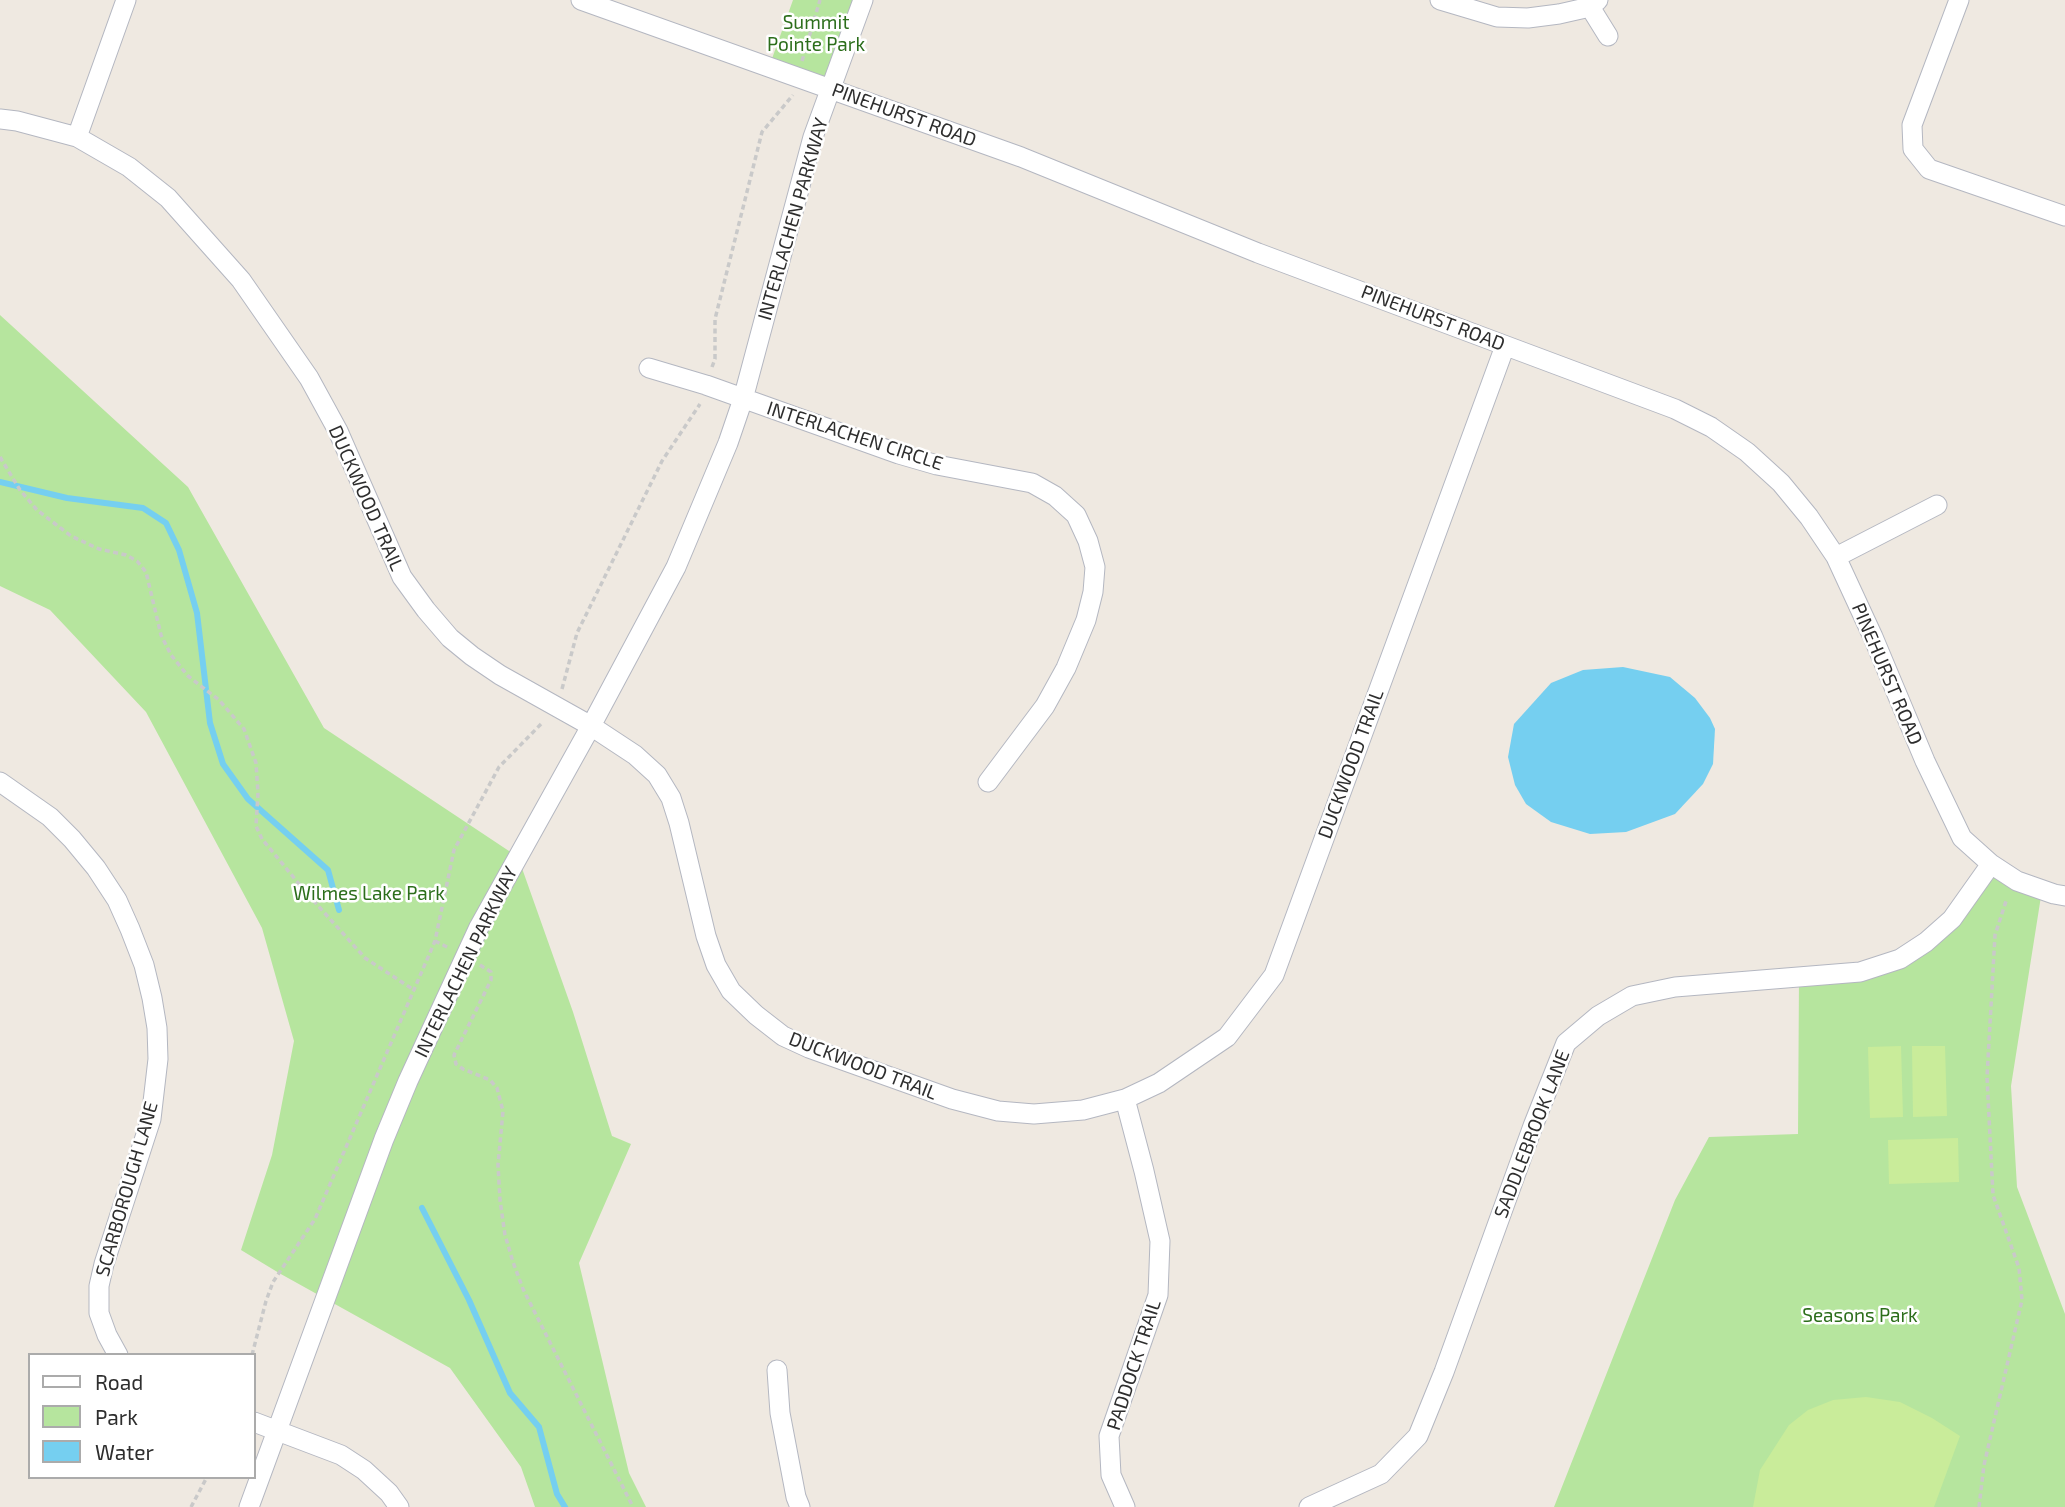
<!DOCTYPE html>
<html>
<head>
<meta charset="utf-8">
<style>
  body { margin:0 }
  #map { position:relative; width:2065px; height:1507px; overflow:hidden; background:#efe9e1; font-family:"Exo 2",sans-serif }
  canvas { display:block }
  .legend { position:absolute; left:28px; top:1353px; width:228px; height:126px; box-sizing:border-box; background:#fff; border:2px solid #ababab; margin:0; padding:9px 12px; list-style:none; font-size:21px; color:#2e2e2e }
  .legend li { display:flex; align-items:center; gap:14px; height:35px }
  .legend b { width:35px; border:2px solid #ababab }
</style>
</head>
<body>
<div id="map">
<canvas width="2065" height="1507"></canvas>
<ul class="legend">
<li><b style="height:9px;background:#fff"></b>Road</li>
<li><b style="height:19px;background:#b6e59e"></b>Park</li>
<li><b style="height:19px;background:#75cff0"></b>Water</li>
</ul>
</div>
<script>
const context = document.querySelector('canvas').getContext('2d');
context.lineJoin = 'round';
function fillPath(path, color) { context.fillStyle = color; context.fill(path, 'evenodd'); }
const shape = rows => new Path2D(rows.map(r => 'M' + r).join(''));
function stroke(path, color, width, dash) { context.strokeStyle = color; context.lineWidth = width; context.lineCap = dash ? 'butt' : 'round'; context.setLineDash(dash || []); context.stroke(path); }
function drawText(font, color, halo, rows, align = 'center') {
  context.font = font + ' "Exo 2",sans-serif'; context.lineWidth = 5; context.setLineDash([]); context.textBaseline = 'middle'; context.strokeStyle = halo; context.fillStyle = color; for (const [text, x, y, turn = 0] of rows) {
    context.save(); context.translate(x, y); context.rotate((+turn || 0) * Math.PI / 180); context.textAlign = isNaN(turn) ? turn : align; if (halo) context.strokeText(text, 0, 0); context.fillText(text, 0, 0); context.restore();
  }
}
const green = shape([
  [793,0,863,0,832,88,769,67],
  [0,315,188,487,324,728,518,857,573,1012,612,1136,631,1144,579,1263,629,1473,646,1507,535,1507,521,1467,450,1368,279,1273,241,1250,272,1155,294,1041,262,928,146,712,50,610,0,586],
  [1991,864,2042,890,2011,1086,2017,1187,2065,1314,2065,1507,1554,1507,1675,1200,1709,1137,1798,1134,1799,977,1860,972,1926,942]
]);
const pitch = shape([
  [1901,1046,1903,1117,1870,1118,1868,1047],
  [1912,1046,1945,1046,1947,1116,1913,1117],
  [1958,1138,1959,1182,1889,1184,1888,1140],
  [1866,1397,1900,1402,1932,1418,1960,1436,1934,1507,1753,1507,1760,1470,1789,1425,1808,1410,1833,1400]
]);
const water = shape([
  [1623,667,1670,677,1695,698,1710,718,1715,729,1713,764,1703,784,1675,814,1626,832,1590,834,1551,822,1526,804,1515,785,1508,757,1514,724,1551,683,1583,670]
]);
const stream = shape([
  [0,482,67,498,143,508,166,523,179,550,197,613,210,723,223,764,248,799,328,870,339,910],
  [422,1208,469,1300,510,1393,539,1427,557,1494,565,1507]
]);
const path = shape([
  [802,61,820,0],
  [712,367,715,359,715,319,762,132,793,95],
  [0,457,20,490,37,510,71,536,99,549,126,555,137,561,146,572,161,635,171,655,188,676,219,700,244,729,256,763,258,793,256,826,262,839,304,890,365,958,414,990],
  [562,689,577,633,662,461,700,404],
  [435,941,449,948],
  [480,965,491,972,491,980,454,1055,456,1064,463,1069,490,1080,497,1088,503,1111,498,1165,500,1200,505,1235,513,1262,523,1289,633,1507],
  [252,1355,266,1301,273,1282,315,1219,435,941,454,850,499,767,543,722],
  [191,1507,207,1477],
  [1979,1507,1984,1465,2022,1300,2019,1268,1993,1195,1987,1077,1995,935,2007,898]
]);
const minor = shape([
  [581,0,1021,157,1258,253,1675,409,1711,427,1747,452,1781,483,1809,517,1836,557,1873,637,1925,761,1962,838,1991,864,2017,881,2054,894,2065,896],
  [1440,0,1497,17,1528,18,1559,14,1590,7,1598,0],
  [1959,0,1912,125,1913,149,1929,169,2065,216],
  [1590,7,1608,36],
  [0,119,17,121,77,137,129,167,168,198,241,280,309,378,338,431,402,577,426,610,450,638,472,656,500,675,591,726,635,755,657,775,671,798,679,823,706,936,716,965,731,991,756,1015,783,1036,809,1048,952,1099,998,1111,1034,1114,1083,1110,1125,1099,1159,1083,1227,1037,1274,975,1505,346],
  [77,137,126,0],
  [649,368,706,385,899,454,937,465,1032,483,1055,496,1076,515,1088,541,1095,567,1093,592,1086,620,1066,668,1045,706,988,782],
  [1836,557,1937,505],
  [0,782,50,817,72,839,96,868,117,900,130,929,144,965,152,998,157,1028,158,1059,151,1119,104,1264,99,1286,99,1313,107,1335,118,1355],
  [777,1370,780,1413,796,1497,800,1507],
  [254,1422,341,1455,364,1470,389,1493,399,1507],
  [249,1507,384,1139,408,1081,479,927,591,726,676,567,728,443,743,399,813,137,863,0],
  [1125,1507,1111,1475,1109,1436,1158,1295,1160,1241,1144,1171,1125,1099],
  [1309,1507,1381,1474,1418,1436,1444,1372,1533,1126,1566,1043,1598,1016,1632,996,1675,987,1860,972,1900,959,1926,942,1952,919,1991,864]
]);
const parkNames = [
  ["Summit",816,23],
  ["Pointe Park",816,45],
  ["Wilmes Lake Park",369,894],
  ["Seasons Park",1860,1316]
];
const streetNames = [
  ["PINEHURST ROAD",904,115,20],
  ["INTERLACHEN PARKWAY",793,219,-74],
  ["PINEHURST ROAD",1433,318,21],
  ["INTERLACHEN CIRCLE",855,436,18],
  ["DUCKWOOD TRAIL",366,498,66],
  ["PINEHURST ROAD",1887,674,67],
  ["DUCKWOOD TRAIL",1351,764,-70],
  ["INTERLACHEN PARKWAY",466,962,-64],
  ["DUCKWOOD TRAIL",863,1066,21],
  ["SADDLEBROOK LANE",1532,1134,-69],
  ["SCARBOROUGH LANE",127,1189,-74],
  ["PADDOCK TRAIL",1134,1365,-72]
];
fillPath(green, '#b6e59e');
fillPath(pitch, '#c9ec9a');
fillPath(water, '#75cff0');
stroke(stream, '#75cff0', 6);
stroke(minor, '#b4b7c1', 21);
stroke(path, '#c9c9c9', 3.5, [5, 3.5]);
stroke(minor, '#fff', 19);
drawText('19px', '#2c6e1b', '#fff', parkNames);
drawText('19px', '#2e2e2e', '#fff', streetNames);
</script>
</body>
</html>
